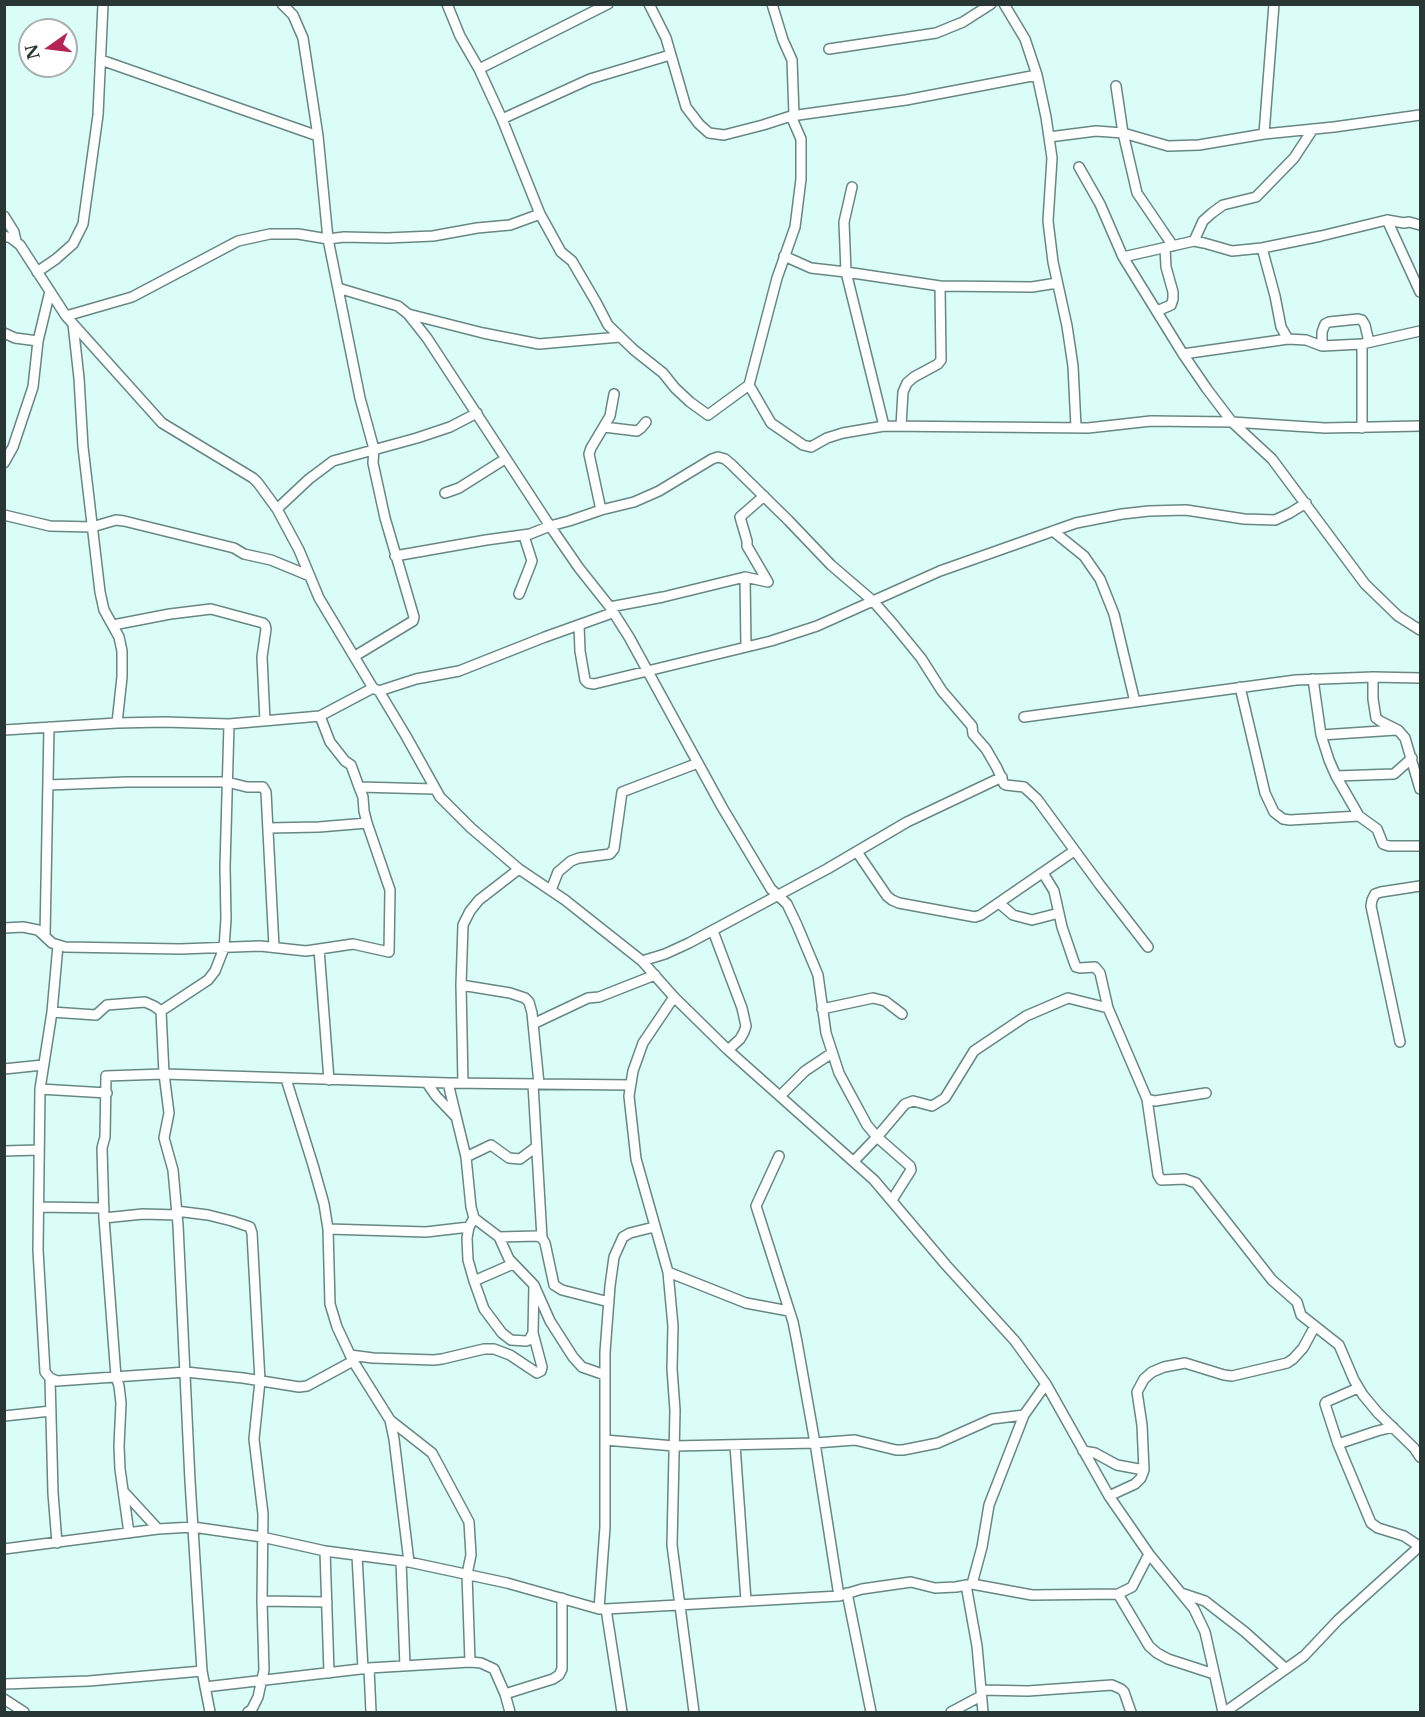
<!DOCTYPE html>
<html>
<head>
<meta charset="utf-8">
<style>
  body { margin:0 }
  #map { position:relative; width:1425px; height:1717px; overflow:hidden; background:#dafdf8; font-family:"Libre Baskerville",serif }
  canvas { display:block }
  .frame { position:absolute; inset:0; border:6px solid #283634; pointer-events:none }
  .north { position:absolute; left:18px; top:18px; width:60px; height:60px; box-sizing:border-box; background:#fff; border:2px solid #a9afae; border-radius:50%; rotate:256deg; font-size:16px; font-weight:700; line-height:24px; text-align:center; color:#283634 }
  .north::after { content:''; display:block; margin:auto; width:21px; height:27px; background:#b42556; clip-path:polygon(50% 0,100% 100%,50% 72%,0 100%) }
</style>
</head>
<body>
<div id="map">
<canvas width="1425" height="1717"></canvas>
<div class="frame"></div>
<div class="north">N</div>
</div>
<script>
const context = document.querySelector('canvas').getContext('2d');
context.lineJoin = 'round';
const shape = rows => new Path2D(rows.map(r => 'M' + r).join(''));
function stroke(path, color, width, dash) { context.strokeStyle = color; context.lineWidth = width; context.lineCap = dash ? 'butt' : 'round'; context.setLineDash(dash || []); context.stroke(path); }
const street = shape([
  [282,4,293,15,303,38,318,136,328,239,360,398,374,449,373,463,385,518,414,617,413,621,355,656],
  [447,4,460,36,479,69,502,119,540,214,561,252,572,261,596,302,608,325,634,350,663,373,675,388,690,402,708,415,749,385,777,278,795,227,801,179,801,139,791,116],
  [649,4,666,38,686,107,699,124,709,133,724,135,763,125,791,116,906,100,1037,75],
  [772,4,783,40,792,60,794,115,792,119],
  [1004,4,1025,39,1037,75,1046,117,1052,158,1048,221,1053,262,1067,326,1073,366,1076,427],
  [829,49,936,33,963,22,991,4],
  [101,60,318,136],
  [479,69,608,4],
  [1116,86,1123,133,1137,193,1173,246],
  [502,119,590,79,670,55],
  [1264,134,1274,4],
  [1049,137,1096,131,1123,133,1168,146,1199,145,1264,134,1334,127,1420,115],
  [1079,167,1100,204,1123,257,1183,354,1207,389,1232,422,1272,459,1365,584,1398,616,1420,630],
  [852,187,844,222,846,272,884,426],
  [4,216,14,232,16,241],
  [1387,220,1420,292],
  [4,236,11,238,20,245,66,316,162,423,253,478,258,483,277,509,299,550,319,598,373,688,379,691,406,736,440,797,471,828,519,869,565,900,642,961,674,997,728,1050,874,1180,946,1265,1015,1341,1046,1384,1109,1496,1149,1554,1194,1609,1205,1632,1223,1712],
  [1194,241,1203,221,1212,213,1223,205,1256,197,1294,158,1313,129],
  [1262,248,1275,296,1281,327,1288,339],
  [784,256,811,268,846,272,940,286,1032,287,1057,283],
  [1123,257,1194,241,1204,243,1232,251,1262,248,1321,236,1387,220,1404,223,1409,222,1420,225],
  [37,272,56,259,73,244,83,224,98,115,103,4],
  [338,288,398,306,408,314,427,338,550,526,579,568,610,607,629,637,722,807,771,889,787,904,797,925,818,975,826,1033,839,1073,847,1088,867,1125,877,1137,910,1166,911,1170,892,1200],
  [1157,311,1171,305,1173,299,1173,292,1166,267,1165,248],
  [408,314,483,333,539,344,620,337],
  [66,316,132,297,238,241,270,234,298,234,328,239,344,237,387,238,433,236,477,228,510,225,540,214],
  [73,324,79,378,83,447,100,592,104,610,119,637,122,651,122,677,117,723],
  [4,333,15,338,38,341],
  [1362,344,1362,428],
  [1322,346,1322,332,1325,324,1329,322,1358,319,1362,320,1365,325,1369,342],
  [1183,354,1288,339,1306,340,1322,346,1362,344,1420,331],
  [749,385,771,423,803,445,811,447,827,438,843,433,884,426,1088,428,1151,421,1232,422,1325,428,1420,426],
  [901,426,903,392,907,383,914,377,938,364,941,360,940,286],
  [604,427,637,431,641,428,646,422],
  [4,463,13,447,33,387,38,341,50,291],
  [445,493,459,488,505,459],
  [277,509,309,479,333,461,417,438,450,427,477,413],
  [601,510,589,454,591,448,610,416,614,394],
  [4,515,50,526,92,527,116,520,124,521,234,548,244,554,271,560,310,576],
  [1053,531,1084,556,1100,579,1114,614,1135,702],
  [395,556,486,540,530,534,550,526,569,521,601,510,634,502,659,491,712,459,718,457,725,459,731,464,789,521,831,565,873,601,894,625,921,658,942,691,972,726,973,734,986,749,997,768,1004,784,1006,785,1024,787,1037,799,1100,885,1148,947],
  [745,577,746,647],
  [519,594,532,561,524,536],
  [610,607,663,597,745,577,768,582,747,546,747,541,740,517,764,496],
  [113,625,170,614,211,609,263,623,265,625,266,629,262,657,265,721],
  [579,625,580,651,585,680,588,683,594,684,771,641,817,626,940,571,1076,523,1122,514,1149,511,1186,510,1244,519,1275,520,1290,513,1306,503],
  [1373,677,1373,699,1376,718,1380,721,1398,730,1405,738,1420,789],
  [1313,679,1321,735,1329,760,1336,776,1359,816,1377,829,1383,844,1389,846,1420,846],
  [1240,687,1265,793,1274,812,1283,819,1290,820,1359,816],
  [379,691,416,679,459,671,545,637,612,613],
  [320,716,330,742,345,761,351,765,359,787,434,789],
  [1024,717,1296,680,1373,677,1420,678],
  [4,730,117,723,164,722,229,724,320,716,373,688],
  [1321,735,1396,730],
  [1336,776,1394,774,1412,758],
  [48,785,127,782,227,782,247,787,263,787,266,792,274,947],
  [268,828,319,827,367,823],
  [857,852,887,896,892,900,899,903,975,917,981,915,1074,851],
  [1043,873,1054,891,1062,927,1074,962,1076,967,1080,968,1095,967,1100,973,1108,1008,1147,1099,1155,1101,1206,1093],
  [551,890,558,872,571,861,579,858,610,854,614,849,622,792,698,763],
  [999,903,1013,915,1032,920,1059,913],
  [4,928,23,927,38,930,52,943,65,947,180,949,260,946,306,951,353,944,389,952,390,890,367,823,364,811,363,797,359,787],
  [713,931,742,1008,746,1026,744,1032,740,1039,728,1050],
  [45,936,49,727],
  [319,949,329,1080],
  [642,961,665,954,689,943,827,869,907,822,1002,777],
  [461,985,510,993,525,998,529,1002,532,1013,539,1084],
  [674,997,643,1043,633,1071,629,1096,636,1159,668,1272,673,1326,672,1369,675,1410,672,1545,694,1712],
  [822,1009,873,998,885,1001,902,1014],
  [161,1011,164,1074,169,1113,164,1138,173,1170,178,1225,190,1481,202,1671,210,1712],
  [52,1012,96,1015,107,1005,145,1002,154,1006,161,1011,208,980,215,971,224,948,226,919,225,867,229,724],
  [533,1024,588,998,599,997,655,975],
  [1400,1042,1371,906,1372,900,1375,894,1381,892,1420,886],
  [4,1069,43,1065],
  [286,1079,313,1165,324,1204,328,1229,330,1304,337,1327,353,1361,390,1420,394,1439,409,1562],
  [427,1083,436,1096,455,1116],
  [448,1083,466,1157,471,1207,474,1218,499,1237,537,1236,542,1238],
  [463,1083,461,985,463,925,470,911,479,900,519,869],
  [533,1084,542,1238,545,1243,554,1285,562,1290,609,1302],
  [40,1089,52,1012,58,945],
  [780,1096,805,1071,832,1053],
  [1147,1099,1158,1175,1161,1180,1185,1179,1196,1183,1272,1280,1297,1302,1301,1315,1339,1345,1354,1380,1363,1395,1378,1413,1414,1448,1420,1457],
  [4,1151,38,1150],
  [779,1156,756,1206,793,1322,797,1342,815,1443,839,1596],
  [466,1157,491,1145,509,1158,520,1159,536,1147],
  [854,1161,877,1137,905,1104,913,1101,932,1106,945,1098,974,1051,1026,1016,1068,998,1108,1008],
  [39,1207,104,1208],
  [176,1211,208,1215,232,1221,250,1227,252,1233,260,1381,254,1439,263,1514,262,1601,264,1670,258,1697,252,1709,248,1712],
  [104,1218,143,1214,177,1215],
  [474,1218,469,1227,467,1238,468,1260,474,1281,484,1309,502,1333,511,1340,526,1341,529,1340,533,1333,534,1285],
  [328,1229,426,1232,469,1227],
  [499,1237,509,1259,534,1285,550,1321,573,1357,582,1367,605,1375],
  [668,1272,746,1303,789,1311],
  [474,1281,513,1264],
  [350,1355,373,1358,434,1360,442,1359,484,1349,494,1349,510,1355,537,1373,541,1371,542,1367,533,1333],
  [50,1378,57,1381,186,1372,243,1378,299,1387,307,1386,353,1361],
  [1358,1388,1326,1402,1325,1404,1338,1444,1371,1523,1378,1528,1404,1536,1419,1546],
  [4,1416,51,1411],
  [390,1420,432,1453,469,1522,471,1555,467,1574,470,1662],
  [605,1440,674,1446,815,1443,855,1440,896,1450,903,1450,938,1443,992,1419,1024,1415],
  [1338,1444,1377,1431,1393,1427],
  [735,1445,746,1601],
  [1083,1451,1095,1453,1117,1465,1144,1470],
  [124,1492,158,1529],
  [1109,1496,1135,1484,1141,1478,1144,1470,1142,1425,1137,1392,1144,1379,1152,1372,1164,1367,1185,1363,1224,1375,1232,1376,1287,1363,1293,1359,1303,1348,1315,1326],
  [129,1533,120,1469,119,1446,121,1403,119,1386,116,1377,104,1218,102,1148,105,1137,106,1076,164,1074,448,1083,630,1085],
  [57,1543,53,1493,50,1378,45,1372,38,1250,40,1089,107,1093],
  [4,1549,158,1529,193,1527,262,1537,325,1551,409,1562,507,1583,599,1609,606,1609,839,1596,862,1589,911,1582,935,1588,956,1587,972,1584,1032,1595,1118,1594,1132,1587,1149,1554],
  [325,1551,329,1673],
  [357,1555,363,1669],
  [401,1561,405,1666],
  [972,1584,982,1547,989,1505,1024,1415,1046,1384],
  [966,1585,977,1646,983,1712],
  [847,1593,871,1712],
  [1181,1593,1205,1601,1245,1632,1286,1669],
  [1118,1594,1149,1646,1157,1653,1168,1659,1214,1674],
  [262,1601,327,1602],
  [599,1609,605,1527,605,1352,610,1286,614,1257,623,1237,630,1233,654,1227],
  [606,1609,622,1712],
  [369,1668,371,1712],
  [4,1684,89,1681,202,1671],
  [205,1687,369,1668,470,1662,481,1663,494,1669,505,1694,510,1712],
  [981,1690,1028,1691,1112,1685,1121,1689,1124,1692,1131,1712],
  [505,1694,553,1679,559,1675,562,1669,562,1598],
  [4,1699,24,1712],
  [951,1712,981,1696],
  [1225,1712,1304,1656,1338,1620,1420,1546]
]);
stroke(street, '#678783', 12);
stroke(street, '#fff', 9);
</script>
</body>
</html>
